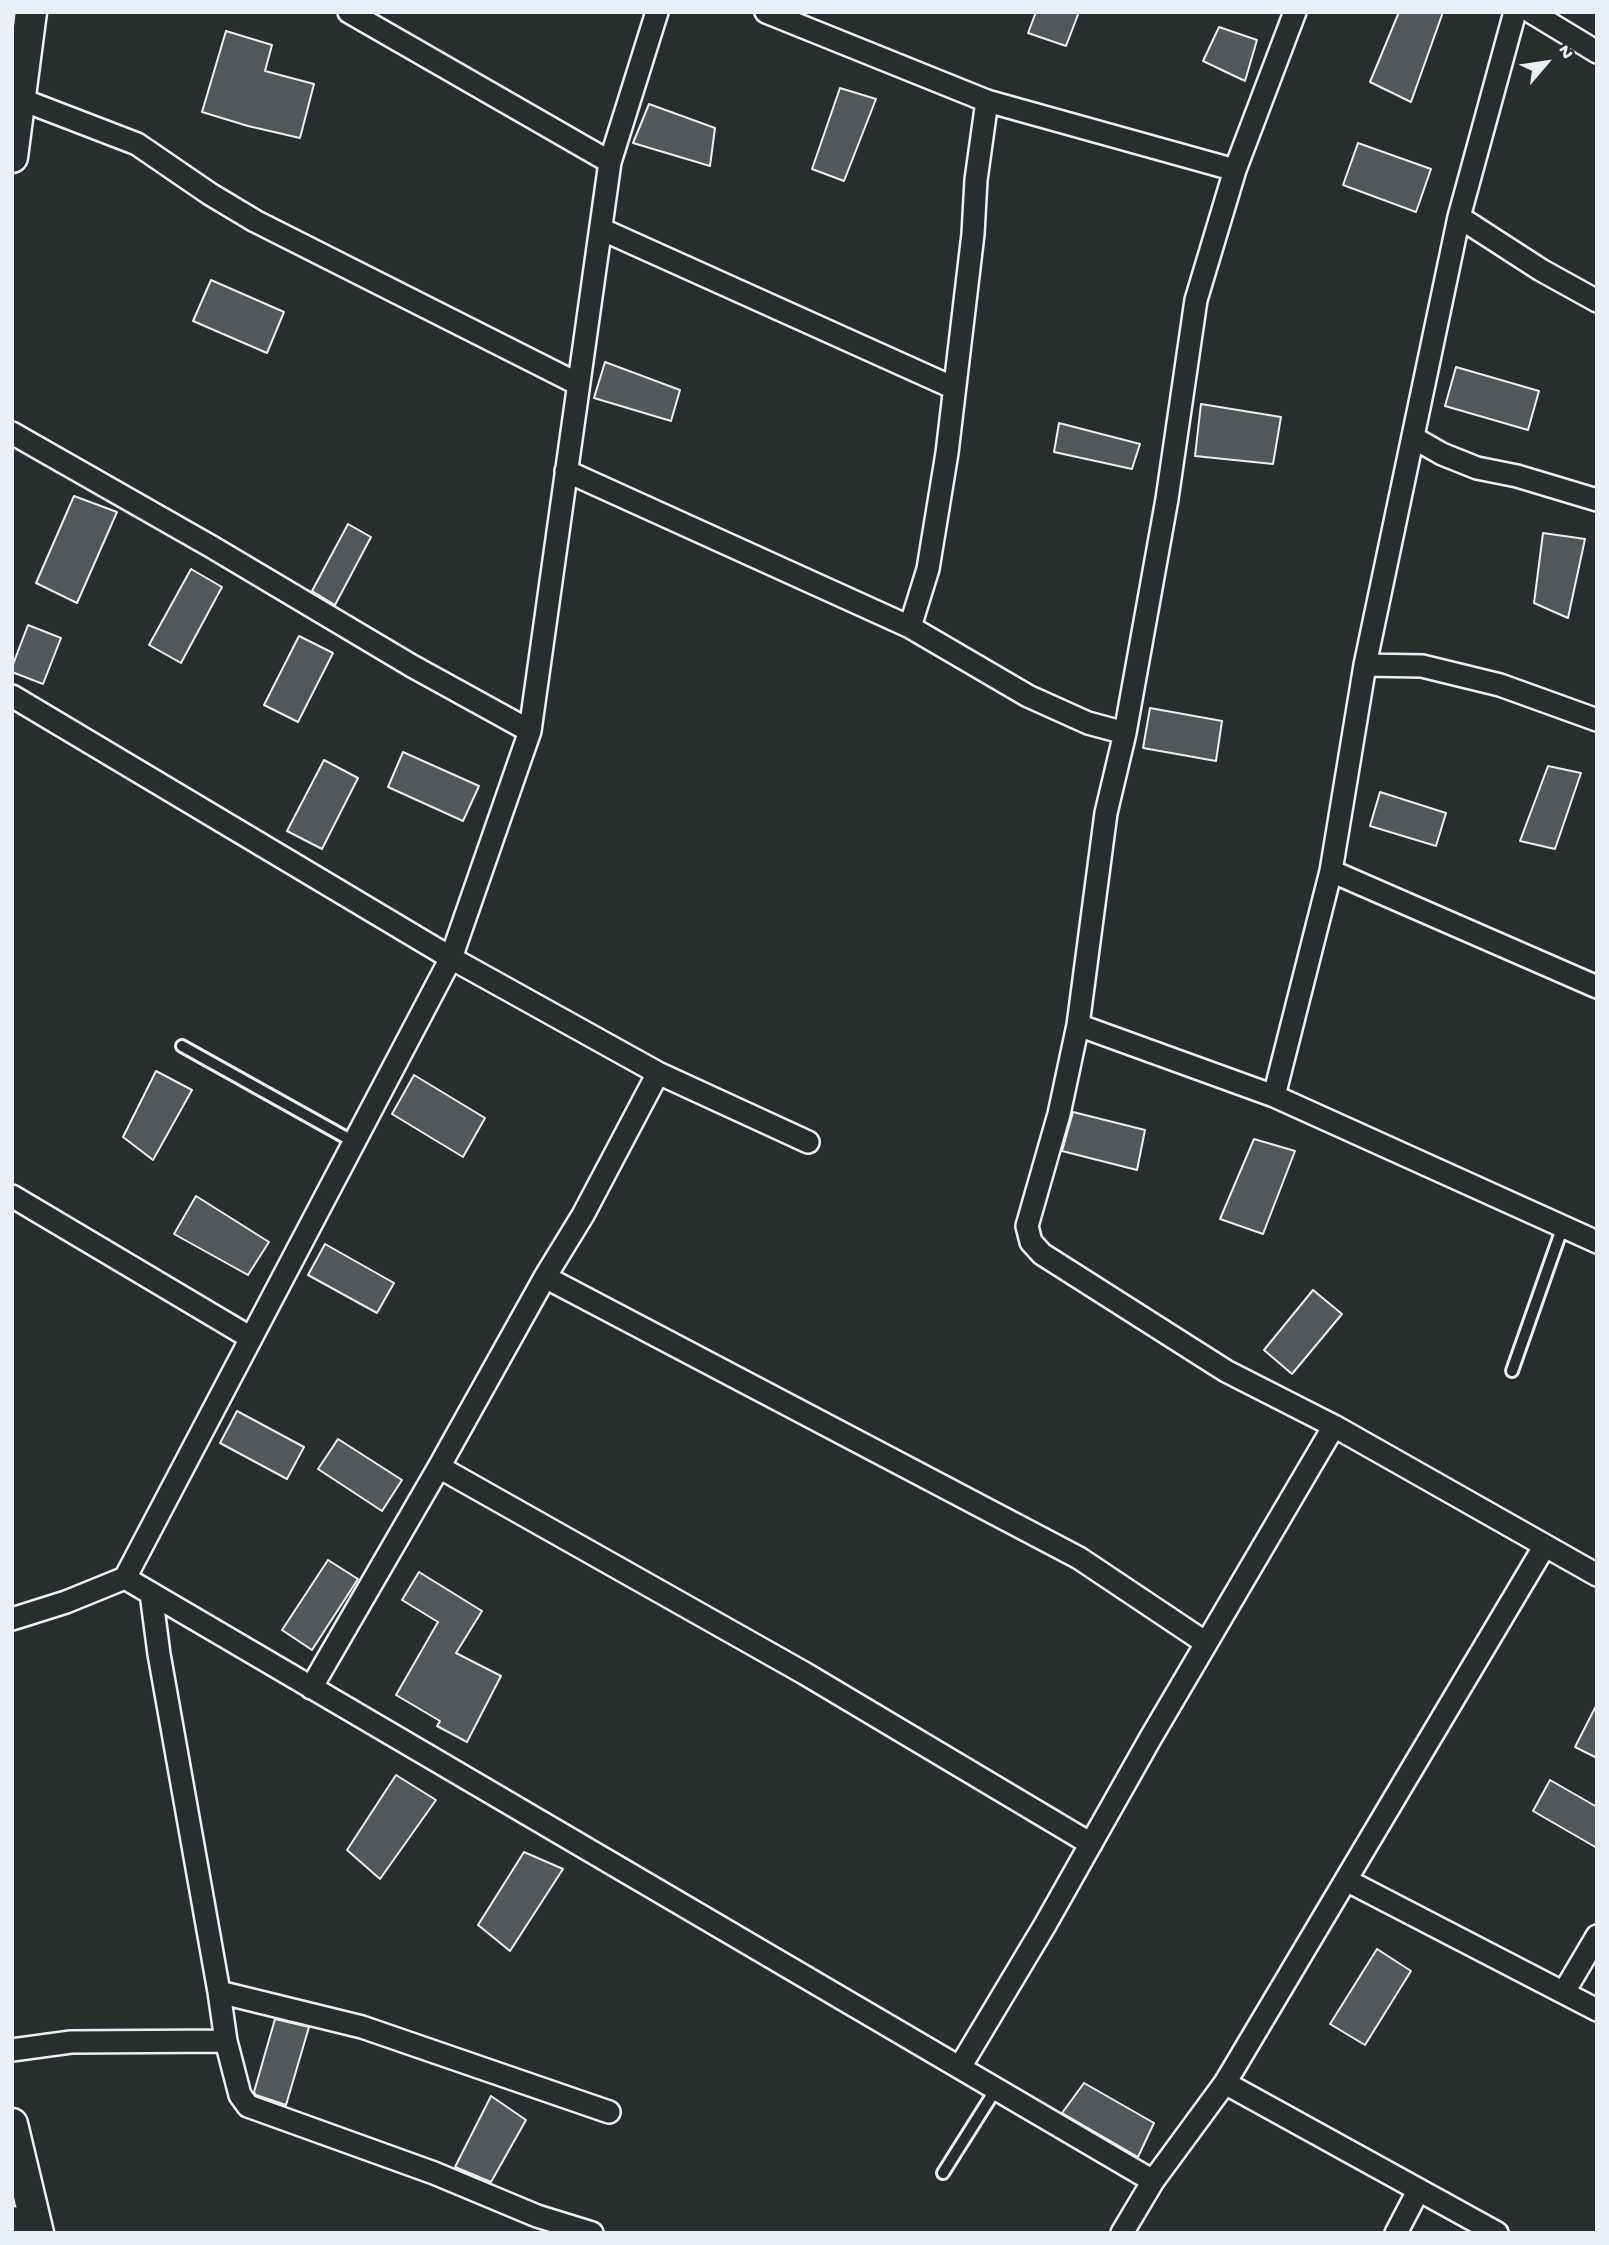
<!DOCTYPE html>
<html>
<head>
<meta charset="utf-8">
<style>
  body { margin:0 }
  #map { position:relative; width:1609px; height:2245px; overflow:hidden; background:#2a2d2e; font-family:"Gochi Hand",sans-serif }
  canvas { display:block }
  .frame { position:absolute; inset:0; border:14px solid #e8f1f8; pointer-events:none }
  .north { position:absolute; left:1511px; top:28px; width:70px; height:70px; -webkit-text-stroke:5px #2a2d2e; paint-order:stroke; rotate:61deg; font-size:19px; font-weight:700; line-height:28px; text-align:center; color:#e8f1f8 }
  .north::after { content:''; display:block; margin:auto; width:24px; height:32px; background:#e8f1f8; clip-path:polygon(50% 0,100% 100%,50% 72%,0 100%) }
</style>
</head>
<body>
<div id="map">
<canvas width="1609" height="2245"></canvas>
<div class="frame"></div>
<div class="north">N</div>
</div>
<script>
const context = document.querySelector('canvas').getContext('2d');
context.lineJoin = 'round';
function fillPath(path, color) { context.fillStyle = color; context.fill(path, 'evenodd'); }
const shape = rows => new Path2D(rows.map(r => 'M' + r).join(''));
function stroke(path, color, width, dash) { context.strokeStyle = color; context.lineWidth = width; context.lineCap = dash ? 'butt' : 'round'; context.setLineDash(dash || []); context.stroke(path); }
const building = shape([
  [1036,12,1079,12,1066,46,1028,33,1036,12],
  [1399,12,1443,12,1411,102,1370,82,1399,12],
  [1219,27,1257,40,1245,81,1203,61,1219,27],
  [226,31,272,45,265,71,314,84,300,138,248,126,202,112,226,31],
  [840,88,876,99,844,181,812,169,840,88],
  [649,104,715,128,710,166,633,143,649,104],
  [1358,143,1431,169,1416,212,1343,185,1358,143],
  [211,280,284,312,267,353,193,321,211,280],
  [605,362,680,390,671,421,594,398,605,362],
  [1456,367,1539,391,1528,430,1445,406,1456,367],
  [1201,404,1281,417,1273,464,1195,456,1201,404],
  [1059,423,1140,444,1132,469,1054,452,1059,423],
  [74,496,117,512,77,603,36,583,74,496],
  [348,524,371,537,335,605,312,591,348,524],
  [1543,533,1585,539,1568,618,1534,603,1543,533],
  [191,569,222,587,181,663,149,645,191,569],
  [28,625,61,638,43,684,12,672,12,667,28,625],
  [299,636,333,653,298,722,264,705,299,636],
  [1150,708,1222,721,1216,761,1143,748,1150,708],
  [403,752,479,786,463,821,388,787,403,752],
  [324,760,358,778,322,849,287,831,324,760],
  [1548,766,1581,773,1555,849,1520,841,1548,766],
  [1380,792,1446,813,1436,846,1370,826,1380,792],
  [156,1071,192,1090,153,1160,123,1137,156,1071],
  [414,1075,485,1118,463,1157,392,1114,414,1075],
  [1073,1112,1145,1130,1137,1170,1062,1151,1073,1112],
  [1254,1139,1295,1151,1263,1234,1220,1219,1254,1139],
  [196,1196,269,1242,248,1275,174,1234,196,1196],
  [325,1244,394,1283,377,1313,308,1275,325,1244],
  [1313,1290,1342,1314,1292,1374,1264,1350,1313,1290],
  [237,1411,304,1447,287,1479,220,1443,237,1411],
  [338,1439,402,1480,382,1511,318,1469,338,1439],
  [328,1560,358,1579,312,1650,282,1630,328,1560],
  [419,1572,482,1611,456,1653,501,1676,467,1742,437,1726,440,1721,396,1695,438,1622,402,1600,419,1572],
  [1597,1704,1597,1758,1575,1747,1597,1704],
  [396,1775,436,1800,380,1879,347,1850,396,1775],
  [1550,1780,1597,1807,1597,1848,1533,1811,1550,1780],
  [524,1852,563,1869,510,1951,478,1925,524,1852],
  [1377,1949,1411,1971,1365,2045,1330,2024,1377,1949],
  [275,2019,309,2027,286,2105,256,2095,254,2092,275,2019],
  [1084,2083,1154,2123,1138,2157,1062,2113,1084,2083],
  [491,2096,526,2120,491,2182,455,2167,491,2096]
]);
const lane = shape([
  [182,1046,354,1142],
  [1512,1371,1563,1226],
  [943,2173,996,2089]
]);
const street = shape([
  [349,12,610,162],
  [766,12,987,101,1235,170],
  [1295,12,1235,170,1196,300,1167,499,1125,733,1106,813,1078,1025,1059,1114,1027,1226,1031,1242,1042,1254,1226,1371,1334,1426,1597,1575],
  [1531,12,1597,52],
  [20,99,137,144,210,194,255,221,578,384],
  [1459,217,1541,270,1597,301],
  [601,229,954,388],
  [12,433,212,547,412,666,530,731],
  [1414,438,1442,454,1477,468,1517,476,1597,500],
  [566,471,910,627,1028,696,1088,723,1125,733],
  [910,627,928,569,947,453,973,234,976,180,987,101],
  [1365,665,1422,666,1500,685,1597,720],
  [12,696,451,958,658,1073,808,1142],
  [1331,871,1597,987],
  [1078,1025,1274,1096,1597,1242],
  [1274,1096,1331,871,1365,665,1459,217,1515,12],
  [12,1196,251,1338],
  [545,1277,1079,1558,1206,1643],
  [439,1467,804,1673,1091,1844],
  [125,1578,451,958,530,731,610,162,657,12],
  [151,1593,159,1654,219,1992,226,2041,240,2095,248,2106,434,2173,537,2216,592,2233],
  [12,1619,66,1602,125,1578,1153,2181],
  [311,1688,439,1467,545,1277,583,1215,658,1073],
  [1346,1880,1597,2010],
  [219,1992,362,2027,609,2112],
  [1564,1992,1597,1936],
  [12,2050,71,2042,226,2041],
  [960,2067,1045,1925,1150,1739,1334,1426],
  [1225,2083,1497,2233],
  [1122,2233,1153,2181,1225,2083,1544,1547],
  [1396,2233,1418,2191]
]);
const secondary = shape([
  [12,157,31,12],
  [12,2124,38,2233],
  [12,2222,15,2233]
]);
fillPath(building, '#535759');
stroke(building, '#e8f1f8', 2);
stroke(lane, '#e8f1f8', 16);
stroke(street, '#e8f1f8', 26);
stroke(secondary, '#e8f1f8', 35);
stroke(lane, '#2a2d2e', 10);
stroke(street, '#2a2d2e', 21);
stroke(secondary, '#2a2d2e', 30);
</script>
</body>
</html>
